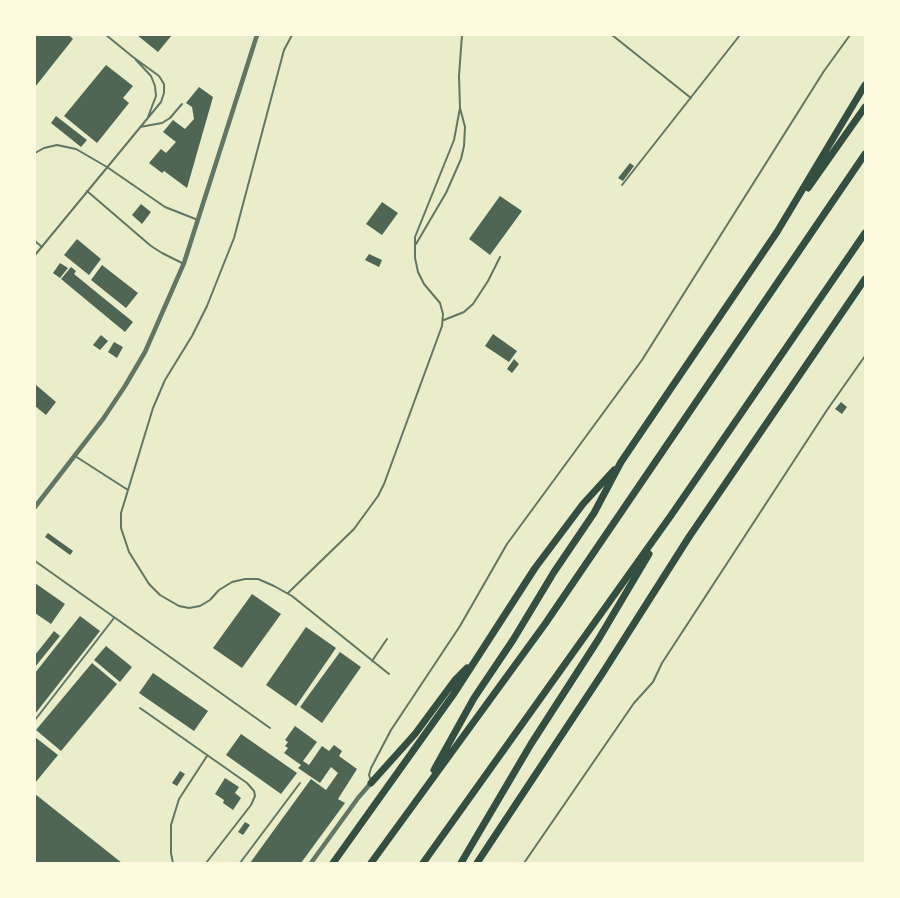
<!DOCTYPE html>
<html>
<head>
<meta charset="utf-8">
<style>
  body { margin:0 }
  #map { position:relative; width:900px; height:898px; overflow:hidden; background:#e9edc9; font-family:"Fira Sans",sans-serif }
  canvas { display:block }
  .frame { position:absolute; inset:0; border:36px solid #fefae0; pointer-events:none }
</style>
</head>
<body>
<div id="map">
<canvas width="900" height="898"></canvas>
<div class="frame"></div>
</div>
<script>
const context = document.querySelector('canvas').getContext('2d');
context.lineJoin = 'round';
function fillPath(path, color) { context.fillStyle = color; context.fill(path, 'evenodd'); }
const shape = rows => new Path2D(rows.map(r => 'M' + r).join(''));
function stroke(path, color, width, dash) { context.strokeStyle = color; context.lineWidth = width; context.lineCap = dash ? 'butt' : 'round'; context.setLineDash(dash || []); context.stroke(path); }
const building = shape([
  [36,35,69,35,73,39,35,87],
  [137,35,172,35,158,52],
  [106,65,133,86,123,98,129,103,97,143,64,116],
  [199,87,213,97,187,188,164,171,162,173,149,163,161,149,166,153,176,142,163,132,173,120,185,129,194,119,192,107,186,103],
  [56,116,87,140,81,147,51,123],
  [630,163,634,166,623,181,618,178],
  [500,196,522,211,490,255,469,239],
  [382,202,398,213,382,235,366,224],
  [141,204,151,212,142,224,132,215],
  [77,239,101,259,89,275,64,255],
  [369,254,382,260,379,267,365,260],
  [60,263,68,268,60,278,53,273],
  [102,265,138,293,126,308,91,280],
  [71,267,76,271,74,274,133,322,125,332,61,279],
  [493,334,517,351,509,362,485,346],
  [101,335,108,341,100,350,93,345],
  [114,342,123,347,117,358,108,352],
  [514,359,519,364,512,373,507,369],
  [35,384,56,402,46,415,35,406],
  [841,402,847,407,842,414,835,409],
  [48,533,73,551,70,555,45,537],
  [35,583,65,604,51,624,35,613],
  [252,594,281,614,242,668,213,648],
  [80,616,100,631,35,714,35,673],
  [306,627,336,648,296,706,266,685],
  [54,631,60,636,35,667,35,655],
  [106,646,132,667,120,682,94,660],
  [340,652,361,667,322,723,300,707],
  [92,663,117,684,61,751,36,730],
  [153,673,208,711,194,731,139,693],
  [295,726,317,742,303,761,309,765,322,746,329,751,334,745,342,751,339,756,357,769,338,799,345,803,301,863,250,863,311,779,326,790,338,773,331,767,320,783,298,768,301,765,284,753,288,748,285,746,288,742,285,740],
  [241,734,297,773,281,794,226,755],
  [35,737,58,755,35,783],
  [180,771,185,774,177,786,172,783],
  [225,778,239,787,235,793,241,798,233,810,223,803,224,800,215,794],
  [35,794,122,863,35,863],
  [245,822,250,825,243,835,238,832]
]);
const service = shape([
  [106,35,133,57],
  [292,35,284,50,234,238,207,306,192,336,165,380,153,408,121,513,121,528,129,552,149,584,160,595,179,606,189,608,200,606,210,600,219,590,232,582,245,579,258,579,274,586,292,596,389,674],
  [612,35,691,98],
  [136,60,151,76,155,86,156,96,148,117],
  [140,127,162,123,170,118,182,104],
  [35,153,44,148,57,145,76,149,107,167,165,207,198,220],
  [622,185,740,35],
  [87,191,151,246,162,253,182,263],
  [35,241,42,247],
  [416,244,446,193,461,159,464,146,465,127,460,108,459,76,462,35],
  [35,255,161,102,164,93,164,84,159,76,133,57],
  [444,320,464,312,473,304,488,281,500,257],
  [75,456,128,490],
  [35,561,270,728],
  [288,593,354,529,378,496,384,484,442,326,443,314,440,303,424,284,418,272,415,258,415,237,454,140,460,108],
  [372,661,387,639],
  [140,708,247,783,254,791,255,796,251,805,206,863],
  [35,720,114,618],
  [371,781,369,775,371,768,391,730,460,626,507,544,642,360,824,71,850,35],
  [173,863,171,853,171,825,179,799,207,756],
  [240,863,300,783],
  [524,863,634,703,653,682,662,663,827,410,865,356]
]);
const tertiary = shape([
  [35,507,103,419,125,386,145,352,184,263,257,35],
  [311,863,358,798,371,783]
]);
const motorway = shape([
  [808,188,865,107],
  [434,770,474,698,513,640,554,572,594,513,621,462,777,232,865,85],
  [371,783,415,734,455,680,467,668],
  [333,863,453,695,535,568,583,504,614,470],
  [371,863,545,624,865,154],
  [423,863,672,514,865,233],
  [461,863,531,744,598,640,649,554],
  [477,863,602,674,689,537,865,279]
]);
fillPath(building, '#4f6655');
stroke(service, '#617663', 2);
stroke(tertiary, '#617663', 4.5);
stroke(motorway, '#344e41', 7);
</script>
</body>
</html>
